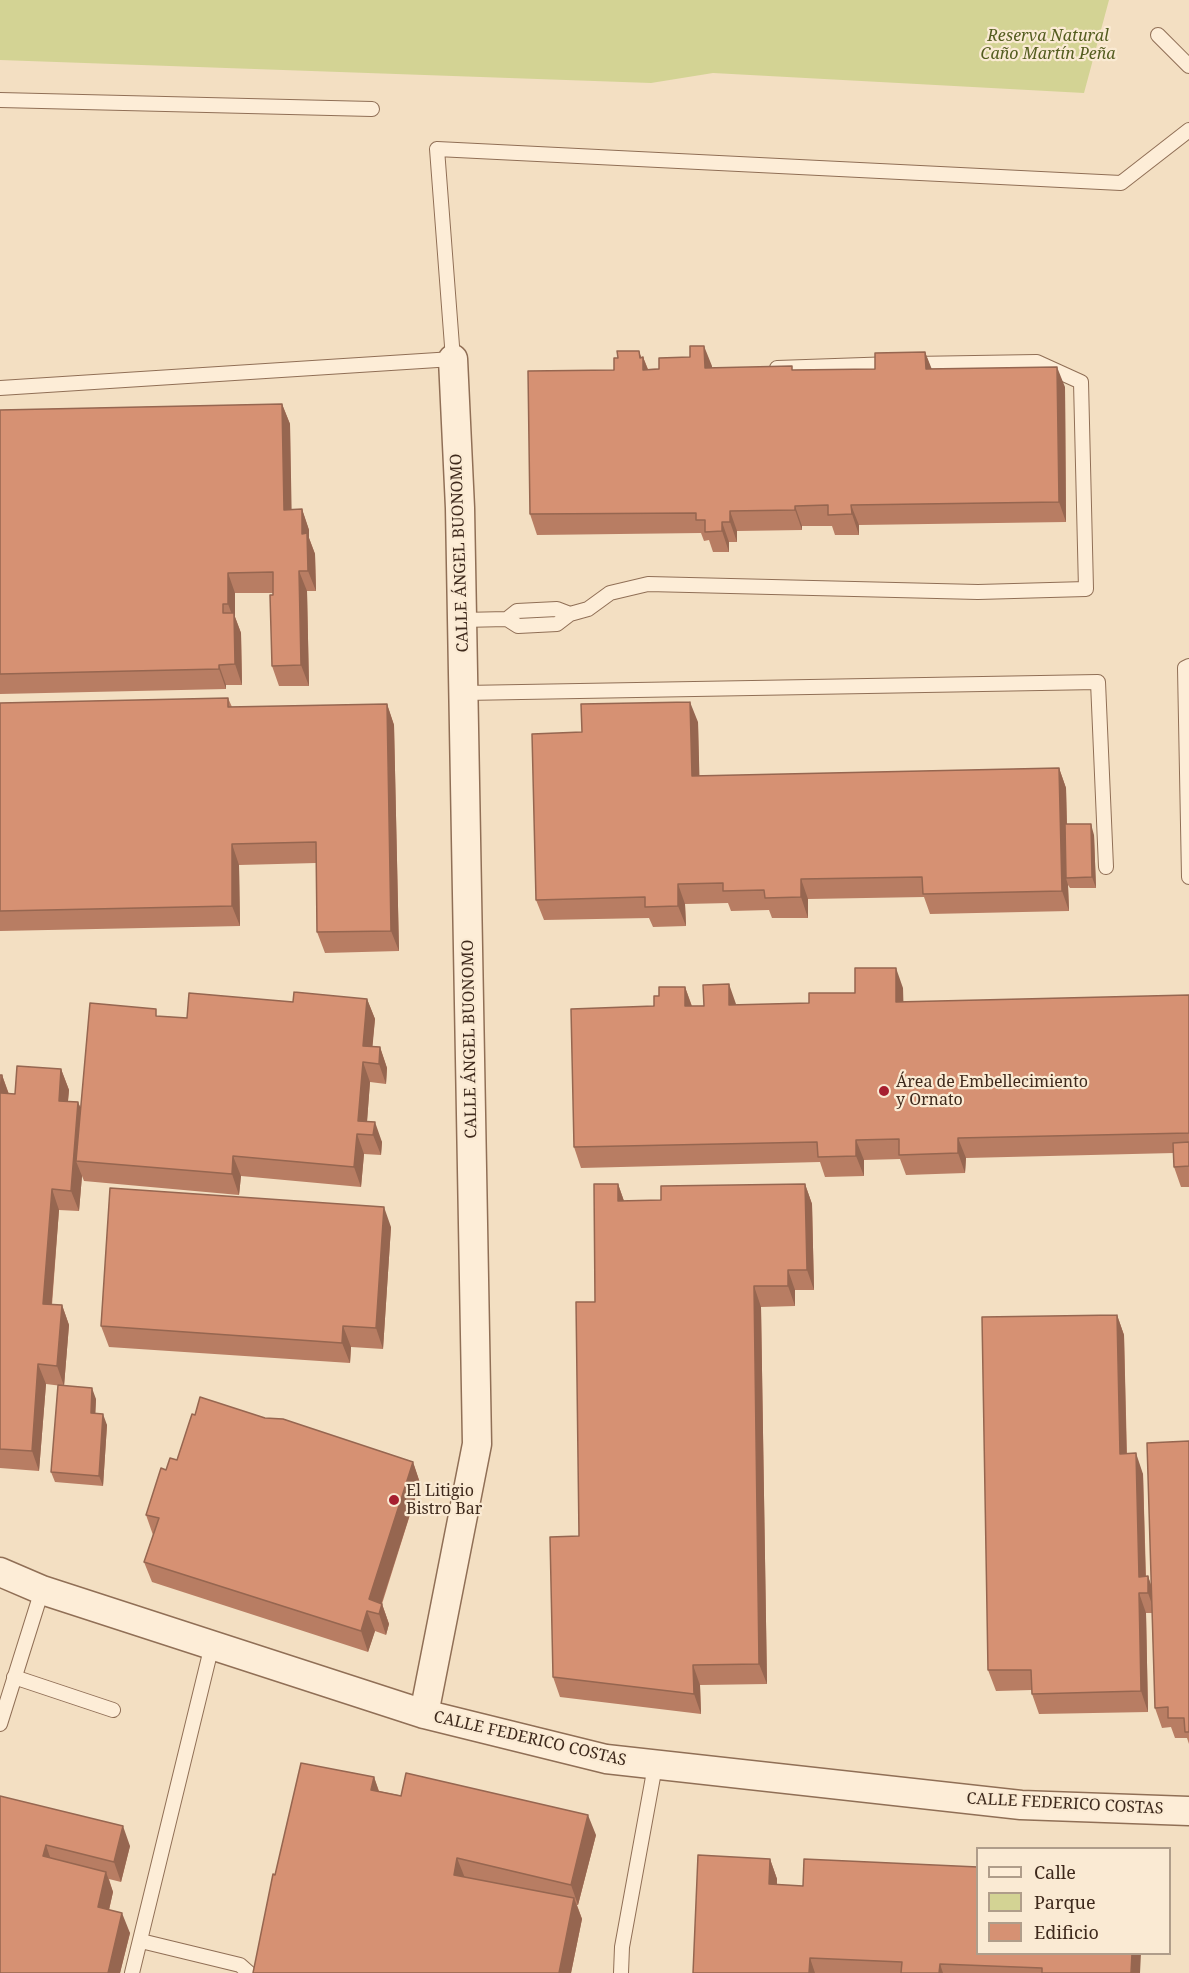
<!DOCTYPE html>
<html>
<head>
<meta charset="utf-8">
<style>
  body { margin:0 }
  #map { position:relative; width:1189px; height:1973px; overflow:hidden; background:#f3dfc2; font-family:"Noto Serif",serif }
  canvas { display:block }
  .legend { position:absolute; left:976px; top:1847px; width:195px; height:108px; box-sizing:border-box; background:#faead3; border:2px solid #af9d8a; margin:0; padding:8px 10px; list-style:none; font-size:18px; color:#3e291c }
  .legend li { display:flex; align-items:center; gap:12px; height:30px }
  .legend b { width:30px; border:2px solid #af9d8a }
</style>
</head>
<body>
<div id="map">
<canvas width="1189" height="1973"></canvas>
<ul class="legend">
<li><b style="height:8px;background:#fdedd7"></b>Calle</li>
<li><b style="height:16px;background:#d3d394"></b>Parque</li>
<li><b style="height:16px;background:#d69173"></b>Edificio</li>
</ul>
</div>
<script>
const context = document.querySelector('canvas').getContext('2d');
context.lineJoin = 'round';
function fillPath(path, color) { context.fillStyle = color; context.fill(path, 'evenodd'); }
const shape = rows => new Path2D(rows.map(r => 'M' + r).join(''));
function stroke(path, color, width, dash) { context.strokeStyle = color; context.lineWidth = width; context.lineCap = dash ? 'butt' : 'round'; context.setLineDash(dash || []); context.stroke(path); }
function drawText(font, color, halo, rows, align = 'center') {
  context.font = font + ' "Noto Serif",serif'; context.lineWidth = 4.5; context.setLineDash([]); context.textBaseline = 'middle'; context.strokeStyle = halo; context.fillStyle = color; for (const [text, x, y, turn = 0] of rows) {
    context.save(); context.translate(x, y); context.rotate((+turn || 0) * Math.PI / 180); context.textAlign = isNaN(turn) ? turn : align; if (halo) context.strokeText(text, 0, 0); context.fillText(text, 0, 0); context.restore();
  }
}
const green = shape([
  [0,0,1109,0,1084,93,713,73,651,83,0,60]
]);
const lane = shape([
  [1158,35,1189,66],
  [0,100,372,109],
  [777,368,893,364],
  [0,388,453,359,437,149,1121,183,1189,130],
  [507,619,517,611,557,609,570,614],
  [462,620,507,619,518,626,557,624,570,614,588,609,610,593,648,584,978,592,1086,589,1081,382,1037,362,912,364],
  [464,693,1098,682,1106,867],
  [1189,877,1185,668,1189,666],
  [14,1677,113,1710],
  [0,1724,42,1590],
  [141,1941,240,1965,249,1973],
  [132,1973,212,1645],
  [621,1973,622,1947,655,1766]
]);
const street = shape([
  [0,1572,42,1590,424,1714,606,1759,1021,1805,1189,1811],
  [424,1714,477,1444,460,508,453,359]
]);
const wall = shape([
  [639,351,641,358,643,357,648,369,712,366,712,368,794,370,875,369,925,352,931,369,1065,387,1066,522,859,525,859,535,835,535,832,526,802,526,802,530,737,531,737,542,729,542,729,552,713,552,709,540,704,541,701,533,537,535,530,514,614,370,618,358],
  [282,404,290,424,291,510,302,509,309,530,309,538,315,554,316,591,307,591,309,686,279,686,272,666,273,593,235,593,235,617,241,633,242,685,226,685,226,689,0,694,0,410],
  [228,698,232,707,387,704,394,725,399,951,325,953,317,932,316,863,239,865,240,926,0,931,0,703],
  [698,722,699,776,1059,768,1066,788,1067,824,1094,835,1096,888,1070,888,1068,885,1069,911,930,914,924,897,808,899,808,918,772,918,769,910,731,911,728,903,685,904,686,926,653,927,649,918,544,920,536,900,582,732],
  [685,987,692,1006,809,1003,855,993,903,988,903,1002,1189,995,1189,1187,1181,1187,1174,1167,1174,1153,966,1158,965,1173,906,1175,900,1159,864,1160,864,1176,825,1177,820,1162,581,1168,574,1147,659,996],
  [367,999,375,1019,372,1047,380,1047,387,1068,386,1084,370,1082,367,1121,382,1142,381,1155,364,1154,361,1187,241,1176,239,1195,84,1181,82,1176,79,1211,59,1210,52,1305,62,1305,69,1325,64,1386,96,1399,95,1413,107,1425,103,1486,55,1482,51,1472,62,1386,46,1384,39,1471,0,1468,0,1075,2,1075,9,1094,15,1094,61,1069,69,1090,68,1101,78,1102,81,1109,159,1016,187,1018,293,1002],
  [618,1184,624,1201,661,1200,805,1184,812,1204,814,1290,795,1290,795,1306,761,1307,767,1684,700,1685,701,1714,560,1697,553,1677,579,1536,595,1302],
  [391,1227,383,1349,351,1347,350,1363,109,1347,101,1326],
  [1117,1315,1124,1335,1127,1454,1143,1474,1146,1576,1148,1576,1151,1585,1189,1441,1189,1744,1187,1738,1175,1738,1171,1727,1162,1728,1155,1708,1152,1613,1146,1613,1148,1712,1039,1714,1032,1694,1032,1690,996,1691,988,1670],
  [195,1415,265,1418,413,1462,420,1483,382,1604,389,1624,386,1635,375,1631,368,1652,152,1582,144,1562,153,1535,146,1515,166,1470,177,1460],
  [374,1777,379,1791,596,1835,578,1905,577,1905,582,1919,571,1973,253,1973,275,1875],
  [0,1796,130,1846,121,1882,109,1879,113,1892,109,1910,130,1933,120,1973,0,1973],
  [770,1859,777,1879,777,1884,1140,1973,693,1973]
]);
const shadedWall = shape([
  [704,346,712,366,712,388,705,368],
  [639,351,643,363,643,357,651,378,651,390,640,358],
  [925,352,933,372,926,369],
  [1057,367,1065,387,1066,522,1059,502],
  [282,404,290,424,292,530,284,510],
  [851,505,859,525,859,535,852,514],
  [795,506,802,526,802,530,795,510],
  [302,509,309,530,309,538,315,554,316,591,308,571,302,534],
  [730,511,737,531,737,542,730,522],
  [722,522,729,542,729,552,722,531],
  [299,571,307,591,309,686,301,665],
  [228,573,235,593,235,617,241,633,242,685,235,664,234,620,228,604],
  [219,665,226,685,226,689,219,669],
  [690,702,698,722,700,797,692,776],
  [387,704,394,725,399,951,391,931],
  [1059,768,1066,788,1068,878,1066,878,1068,885,1069,911,1062,891],
  [1091,824,1094,835,1096,888,1092,877],
  [232,844,239,865,240,926,232,906],
  [801,879,808,899,808,918,801,897],
  [678,884,685,904,686,926,678,906],
  [896,968,903,988,904,1022,896,1002],
  [729,984,736,1004,737,1025,729,1005],
  [685,987,692,1007,685,1006],
  [367,999,375,1019,371,1063,363,1046],
  [380,1047,387,1068,386,1084,379,1064],
  [363,1062,370,1082,366,1135,358,1121],
  [61,1069,69,1090,66,1121,59,1101],
  [2,1075,9,1095,1,1093],
  [78,1102,86,1122,76,1161,82,1176,79,1211,71,1191],
  [375,1122,382,1142,381,1155,373,1135],
  [357,1134,364,1154,361,1187,354,1167],
  [958,1138,966,1158,965,1173,958,1153],
  [856,1140,864,1160,864,1176,856,1156],
  [233,1156,241,1176,239,1195,232,1174],
  [618,1184,625,1204,618,1201],
  [805,1184,812,1204,814,1290,807,1270],
  [52,1189,59,1210,50,1324,43,1304],
  [384,1207,391,1227,383,1349,376,1328],
  [788,1270,795,1290,795,1306,788,1286],
  [754,1286,761,1307,767,1684,759,1664],
  [62,1305,69,1325,64,1386,57,1366],
  [1117,1315,1124,1335,1127,1474,1120,1454],
  [343,1326,351,1347,350,1363,342,1343],
  [38,1364,46,1384,39,1471,32,1451],
  [92,1388,96,1399,95,1424,91,1413],
  [103,1414,107,1425,103,1486,99,1476],
  [1136,1453,1143,1474,1146,1593,1139,1577],
  [413,1462,420,1483,378,1614,369,1599],
  [1148,1576,1155,1597,1155,1613,1148,1593],
  [1139,1593,1146,1613,1148,1712,1141,1691],
  [382,1604,389,1624,386,1635,379,1614],
  [367,1611,375,1631,368,1652,361,1631],
  [693,1665,700,1685,701,1714,694,1694],
  [374,1777,381,1798,371,1790],
  [588,1815,596,1835,578,1905,571,1885],
  [123,1826,130,1846,121,1882,114,1862],
  [46,1845,53,1866,43,1856],
  [457,1858,465,1878,454,1875],
  [770,1859,777,1879,776,1904,769,1884],
  [106,1872,113,1892,105,1927,98,1907],
  [574,1898,582,1919,571,1973,559,1973],
  [122,1913,130,1933,120,1973,108,1973],
  [1132,1953,1141,1953,1140,1973,1131,1973],
  [810,1958,815,1973,809,1973],
  [940,1964,943,1973,939,1973]
]);
const building = shape([
  [690,346,704,346,705,368,792,366,792,370,875,369,875,353,925,352,926,369,1057,367,1059,502,851,505,852,514,828,515,828,505,795,506,795,510,730,511,730,522,722,522,722,531,705,532,705,520,696,520,696,513,530,514,528,371,614,370,614,358,618,358,617,351,639,351,640,358,643,357,643,370,659,369,659,358,690,357,690,346],
  [282,404,284,510,302,509,302,534,307,533,308,571,299,571,301,665,272,666,270,595,273,595,273,572,228,573,228,604,223,604,223,613,234,613,235,664,219,665,219,669,0,674,0,410,282,404],
  [228,698,228,707,387,704,391,931,317,932,316,842,232,844,232,906,0,911,0,703,228,698],
  [690,702,692,776,1059,768,1062,891,923,894,922,877,801,879,801,897,765,898,764,890,723,891,723,883,678,884,678,906,645,907,645,897,536,900,532,734,582,732,581,704,690,702],
  [1065,824,1091,824,1092,877,1066,878,1065,824],
  [855,968,896,968,896,1002,1189,995,1189,1133,958,1138,958,1153,899,1155,899,1139,856,1140,856,1156,818,1157,817,1142,574,1147,571,1009,654,1006,654,996,659,996,659,987,685,987,685,1006,704,1006,703,985,729,984,729,1005,809,1003,809,993,855,993,855,968],
  [294,992,367,999,363,1046,380,1047,379,1064,363,1062,358,1121,375,1122,373,1135,357,1134,354,1167,233,1156,232,1174,76,1161,90,1003,156,1009,156,1016,187,1018,189,993,293,1002,294,992],
  [17,1066,61,1069,59,1101,78,1102,71,1191,52,1189,43,1304,62,1305,57,1366,38,1364,32,1451,0,1449,0,1075,2,1075,1,1093,15,1094,17,1066],
  [1189,1142,1189,1166,1174,1167,1173,1143,1189,1142],
  [594,1184,618,1184,618,1201,661,1200,661,1186,805,1184,807,1270,788,1270,788,1286,754,1286,759,1664,693,1665,694,1694,553,1677,550,1537,579,1536,576,1302,595,1302,594,1184],
  [110,1188,384,1207,376,1328,343,1326,342,1343,101,1326,110,1188],
  [1117,1315,1120,1454,1136,1453,1139,1577,1148,1576,1148,1593,1139,1593,1141,1691,1032,1694,1031,1670,988,1670,982,1317,1117,1315],
  [58,1385,92,1388,91,1413,103,1414,99,1476,51,1472,58,1385],
  [200,1397,265,1418,283,1419,413,1462,369,1599,382,1604,379,1614,367,1611,361,1631,144,1562,159,1518,146,1515,161,1468,166,1470,170,1458,177,1460,192,1414,195,1415,200,1397],
  [1189,1441,1189,1732,1185,1732,1184,1718,1168,1718,1168,1707,1155,1708,1147,1443,1189,1441],
  [301,1763,374,1777,371,1790,401,1796,406,1773,588,1815,571,1885,457,1858,454,1875,574,1898,559,1973,253,1973,273,1874,275,1875,301,1763],
  [0,1796,123,1826,114,1862,46,1845,43,1856,106,1872,98,1907,122,1913,108,1973,0,1973,0,1796],
  [698,1855,770,1859,769,1884,803,1886,804,1859,978,1867,978,1953,1132,1953,1131,1973,1042,1973,1042,1968,940,1964,939,1973,901,1973,902,1962,810,1958,809,1973,693,1973,698,1855]
]);
const markers = [
  [884,1091,6,"#a61f2f"],
  [394,1500,6,"#a61f2f"]
];
const parkNames = [
  ["Reserva Natural",1048,36],
  ["Caño Martín Peña",1048,54]
];
const streetNames = [
  ["CALLE ÁNGEL BUONOMO",460,553,-92],
  ["CALLE ÁNGEL BUONOMO",470,1039,-91],
  ["CALLE FEDERICO COSTAS",530,1739,13],
  ["CALLE FEDERICO COSTAS",1065,1804,3]
];
const poiNames = [
  ["Área de Embellecimiento",896,1082],
  ["y Ornato",896,1100],
  ["El Litigio",406,1491],
  ["Bistro Bar",406,1509]
];
fillPath(green, '#d3d394');
stroke(lane, '#906f56', 16);
stroke(street, '#906f56', 31);
stroke(lane, '#fdedd7', 14);
stroke(street, '#fdedd7', 28);
fillPath(wall, '#b87d63');
fillPath(shadedWall, '#966650');
fillPath(building, '#d69173');
stroke(building, '#966650', 1.5);
for (const [x, y, r, color] of markers) { const dot = new Path2D(); dot.arc(x, y, r, 0, 2 * Math.PI); context.fillStyle = color; context.fill(dot); stroke(dot, '#faead3', 2); }
drawText('italic 16px', '#545d20', '#faead3', parkNames);
drawText('16px', '#3e291c', '#faead3', streetNames);
drawText('16px', '#3e291c', '#faead3', poiNames, 'left');
</script>
</body>
</html>
